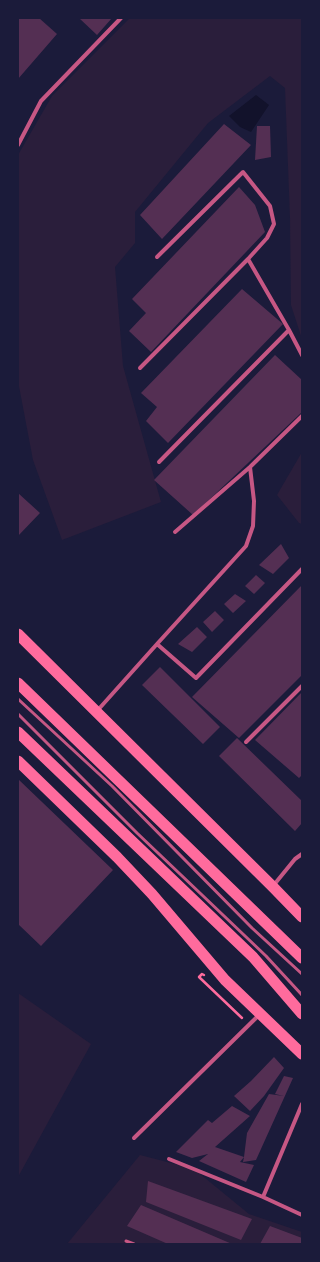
<!DOCTYPE html>
<html>
<head>
<meta charset="utf-8">
<style>
  body { margin:0 }
  #map { position:relative; width:320px; height:1262px; overflow:hidden; background:#1b1b3a; font-family:"Public Sans",sans-serif }
  canvas { display:block }
  .frame { position:absolute; inset:0; border:19px solid #1b1b3a; pointer-events:none }
</style>
</head>
<body>
<div id="map">
<canvas width="320" height="1262"></canvas>
<div class="frame"></div>
</div>
<script>
const context = document.querySelector('canvas').getContext('2d');
context.lineJoin = 'round';
function fillPath(path, color) { context.fillStyle = color; context.fill(path, 'evenodd'); }
const shape = rows => new Path2D(rows.map(r => 'M' + r).join(''));
function stroke(path, color, width, dash) { context.strokeStyle = color; context.lineWidth = width; context.lineCap = dash ? 'butt' : 'round'; context.setLineDash(dash || []); context.stroke(path); }
const green = shape([
  [130,18,302,18,302,339,291,305,290,218,285,88,270,76,208,123,135,212,135,243,115,267,123,366,161,502,62,540,33,460,18,381,18,155,52,96],
  [302,452,302,524,299,523,277,495],
  [18,993,91,1044,18,1177],
  [140,1155,194,1169,249,1214,302,1232,302,1244,67,1244]
]);
const water = shape([
  [256,95,269,105,251,132,240,127,229,116]
]);
const building = shape([
  [18,18,39,18,57,34,18,79],
  [79,18,112,18,97,35],
  [224,124,251,145,162,239,140,215],
  [257,126,270,126,271,157,255,160],
  [239,187,255,205,265,232,151,352,129,331,146,313,132,299],
  [242,289,283,324,168,443,146,421,157,407,141,393],
  [275,355,302,380,302,412,193,515,154,480],
  [18,493,40,513,18,536],
  [281,544,289,558,273,574,259,565],
  [256,575,265,583,254,594,245,586],
  [302,585,302,675,239,738,192,697],
  [235,594,246,601,233,613,224,604],
  [215,611,224,620,212,632,203,622],
  [197,627,207,637,192,652,178,644],
  [160,667,220,727,203,744,142,685],
  [302,692,302,775,299,778,255,740],
  [237,738,302,801,302,823,295,831,219,756],
  [18,779,113,870,41,946,18,924],
  [274,1057,284,1068,264,1096,250,1111,234,1096,251,1081],
  [284,1076,293,1078,256,1160,243,1162,244,1157,240,1162,254,1165,246,1182,199,1161,208,1154,192,1158,176,1152,208,1120,212,1123,232,1106,250,1116,215,1147,244,1157,247,1133,269,1094,284,1096,275,1094],
  [148,1181,252,1219,241,1240,146,1202],
  [141,1205,232,1244,168,1244,127,1226],
  [270,1226,302,1238,302,1244,260,1244]
]);
const path = shape([
  [204,975,202,974,199,977,242,1018]
]);
const service = shape([
  [18,699,112,786,252,928,302,974],
  [18,714,137,833,266,956,302,995],
  [126,1241,134,1244]
]);
const minor = shape([
  [18,145,41,101,121,18],
  [248,259,289,330,302,355],
  [140,368,248,259,267,238,274,224,270,206,243,172,157,257],
  [159,462,289,330],
  [175,532,250,467,302,416],
  [157,644,196,678,302,569],
  [97,711,157,644,246,546,253,526,254,501,250,467],
  [246,742,302,686],
  [273,886,295,859,302,854],
  [134,1138,259,1015],
  [169,1159,263,1197,302,1215],
  [263,1197,302,1104]
]);
const trunk = shape([
  [18,634,273,887,302,917],
  [18,683,302,958],
  [18,732,253,957,302,1014],
  [18,761,117,857,152,894,225,980,302,1054]
]);
fillPath(green, '#2a1e3b');
fillPath(water, '#12122b');
fillPath(building, '#542f53');
stroke(path, '#ff6b9d', 2.5);
stroke(service, '#c65784', 3);
stroke(minor, '#c65784', 4);
stroke(trunk, '#ff6b9d', 11);
</script>
</body>
</html>
